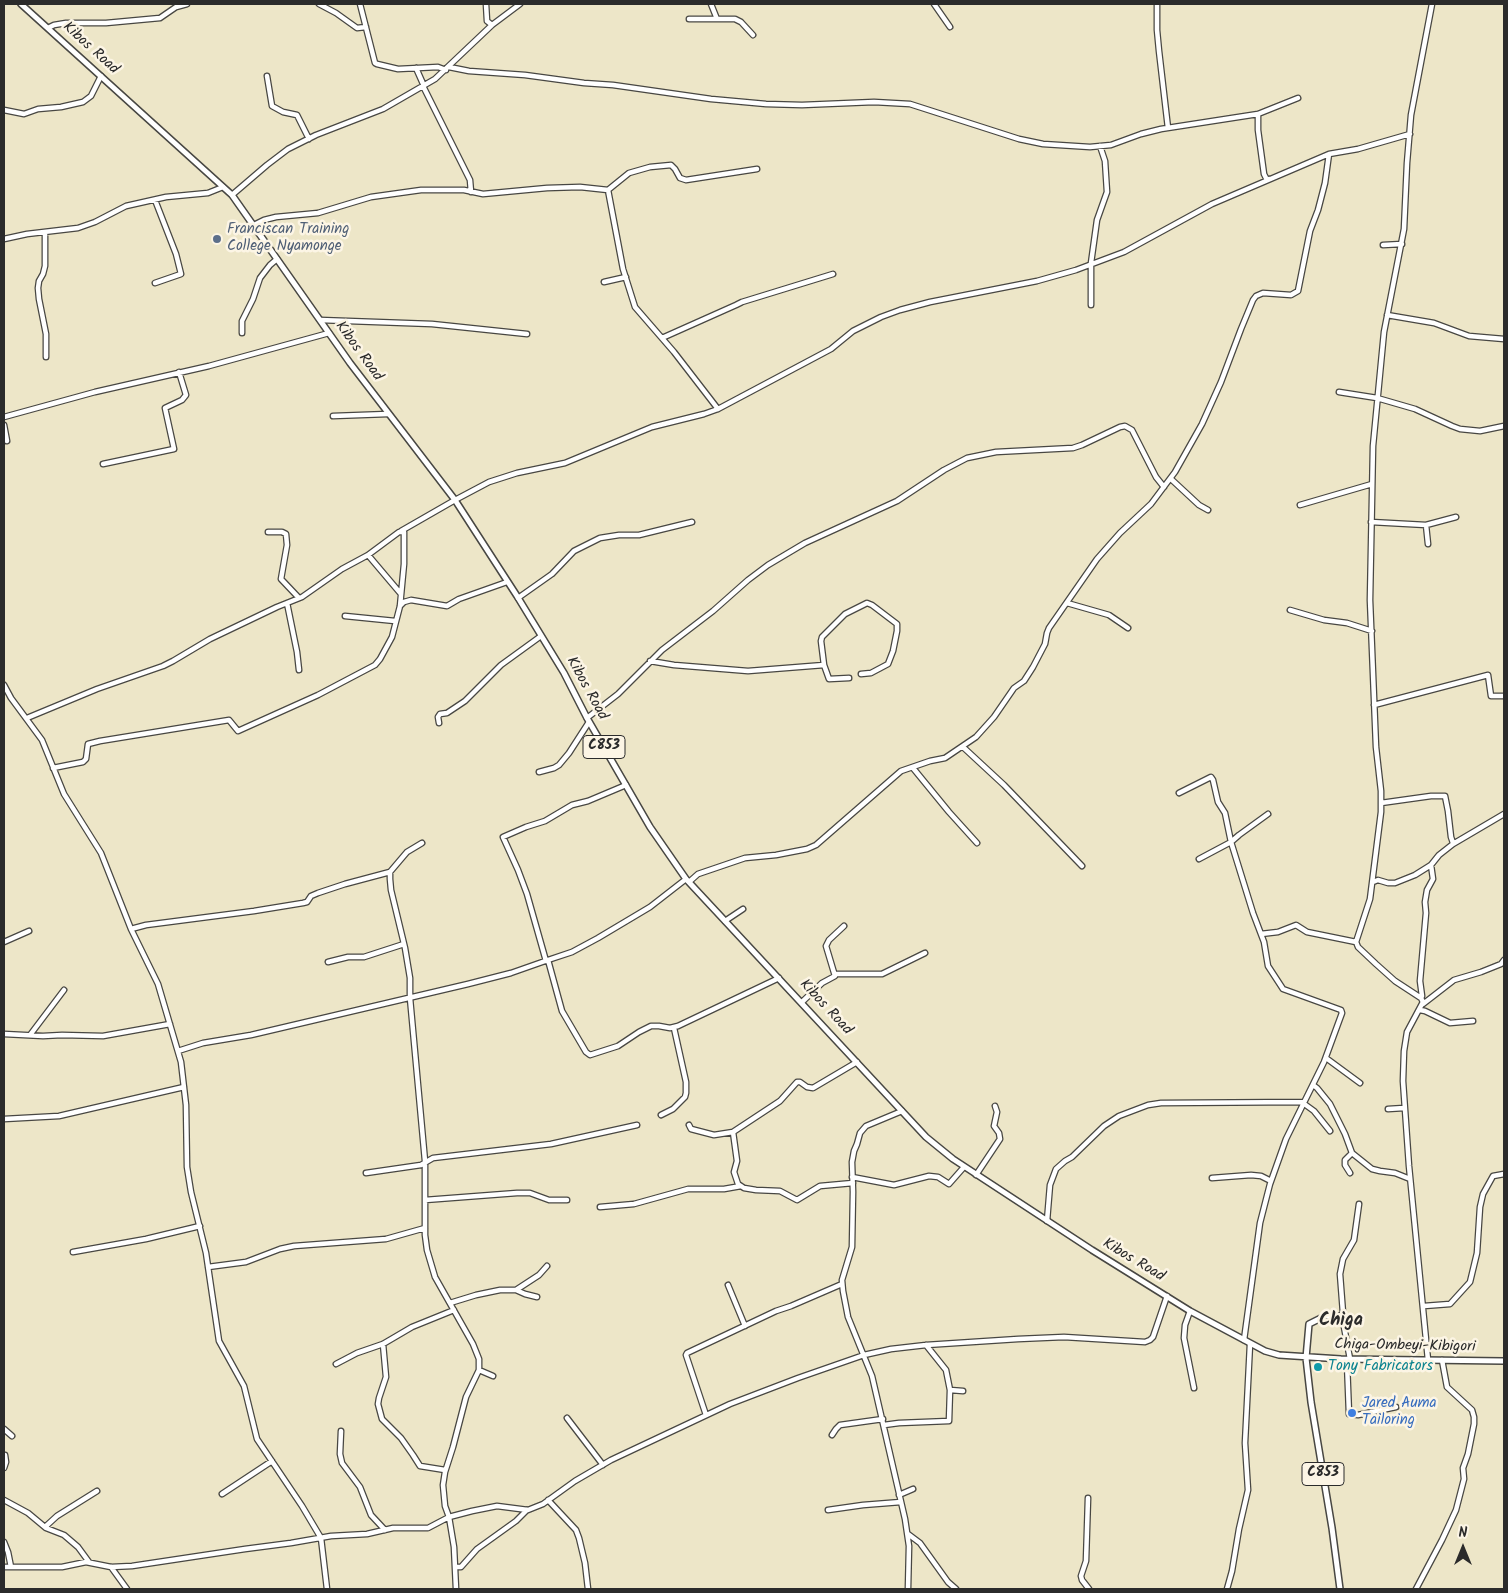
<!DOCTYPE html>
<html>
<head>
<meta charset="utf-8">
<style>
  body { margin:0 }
  #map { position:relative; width:1508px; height:1593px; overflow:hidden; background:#ede6c8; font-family:Kalam,sans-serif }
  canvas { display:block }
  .frame { position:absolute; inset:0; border:5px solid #2b2b2b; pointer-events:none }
  .north { position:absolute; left:1438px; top:1523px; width:50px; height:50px; -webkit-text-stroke:4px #fcf5e5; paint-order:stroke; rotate:0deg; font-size:14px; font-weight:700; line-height:20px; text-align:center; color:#2b2b2b }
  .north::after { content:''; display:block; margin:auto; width:18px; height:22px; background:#2b2b2b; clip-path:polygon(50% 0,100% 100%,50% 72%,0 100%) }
</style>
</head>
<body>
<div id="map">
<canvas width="1508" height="1593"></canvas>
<div class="frame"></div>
<div class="north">N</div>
</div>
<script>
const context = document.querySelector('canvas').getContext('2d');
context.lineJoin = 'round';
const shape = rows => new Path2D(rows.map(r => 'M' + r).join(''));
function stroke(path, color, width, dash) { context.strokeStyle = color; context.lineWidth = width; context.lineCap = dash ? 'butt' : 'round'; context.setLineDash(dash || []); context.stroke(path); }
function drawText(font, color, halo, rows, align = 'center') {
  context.font = font + ' Kalam,sans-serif'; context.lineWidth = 5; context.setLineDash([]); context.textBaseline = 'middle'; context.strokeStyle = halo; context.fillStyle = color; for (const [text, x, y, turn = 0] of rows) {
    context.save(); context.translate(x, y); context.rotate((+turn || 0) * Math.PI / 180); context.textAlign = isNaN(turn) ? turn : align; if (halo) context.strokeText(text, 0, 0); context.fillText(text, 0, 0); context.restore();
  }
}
const minor = shape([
  [319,4,336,13,357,28,366,27],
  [360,4,375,63,377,64,398,69,438,67,446,70],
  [486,4,487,21,492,25],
  [711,4,717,19],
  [934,4,950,27],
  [1157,4,1157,30,1159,51,1168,128],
  [689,19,735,19,741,22,753,35],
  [48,28,54,25,66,23,106,23,160,18,176,7,187,4],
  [449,67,469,71,525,75,584,83,613,85,711,99,766,104,802,105,874,102,910,104,1019,139,1043,144,1090,147,1111,145,1141,134,1161,129,1258,114,1258,130,1264,174,1267,180,1269,179],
  [416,68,424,86],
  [267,76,272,106,283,112,297,115,309,139],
  [423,86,470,180,471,192],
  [4,110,24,114,38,109,61,107,83,102,91,96,101,76],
  [1258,114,1298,98],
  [608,190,623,269,635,307,674,352,718,409],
  [232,195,267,165,288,149,316,135,383,109,435,79,492,25,520,4],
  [155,200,176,254,181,274,155,283],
  [254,225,264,220,276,217,318,213,371,197,421,190,464,190,483,194,547,188,580,187,608,190,629,173,650,167,671,165,675,169,680,178,686,180,757,169],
  [45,232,45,266,43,274,39,281,38,288,39,299,46,334,46,357],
  [4,239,27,234,78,228,95,222,126,206,166,197,208,193,223,187],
  [1383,245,1402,244],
  [604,282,626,277],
  [1091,305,1091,263,1097,220,1107,192,1105,161,1100,146],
  [1387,315,1434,323,1469,336,1504,339],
  [320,320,432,324,527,334],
  [242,333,242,321,253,299,260,278,270,265,277,259],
  [662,338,736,305,742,302,833,274],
  [1339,392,1377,398,1415,409,1452,426,1460,429,1480,431,1504,426],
  [333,416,388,414],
  [4,417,95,392,209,366,329,333],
  [4,425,7,441],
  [103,464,174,449,165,408,182,400,186,395,179,372],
  [1171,479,1199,505,1208,510],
  [1300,505,1372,484],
  [1371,522,1426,525,1456,517],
  [1426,525,1428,544],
  [401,531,455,500,489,482,517,473,565,463,652,427,704,414,718,409,831,349,853,331,881,317,900,310,930,302,1037,281,1076,270,1124,252,1212,204,1329,154,1358,149,1410,134],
  [268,532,282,532,286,534,287,545,281,579,299,598],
  [368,555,401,594],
  [518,598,552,574,574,551,600,538,619,535,639,535,692,522],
  [287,603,297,652,299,670],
  [1067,603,1109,615,1128,628],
  [400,606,404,602,411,600,447,606,459,599,507,582],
  [1290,610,1324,620,1347,623,1372,631],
  [345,616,395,621],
  [650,661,674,665,748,671,824,665,829,679,849,678],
  [824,665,821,641,822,637,845,614,867,603,872,605,897,624,897,631,893,651,888,664,871,673,861,674],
  [4,685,11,698,42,740,64,794,101,853,131,929,158,984,181,1062,186,1105,187,1167,191,1192,206,1253,219,1341,244,1386,257,1439,302,1506,321,1538,327,1589],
  [1374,705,1488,675,1491,696,1504,696],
  [27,718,97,689,163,666,173,661,210,639,277,607,302,597,342,569,368,555,399,532,404,532,404,564,400,606,392,637,380,659,375,665,318,695,238,731,229,720,100,741,88,744,86,759,83,762,53,768],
  [587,718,618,694,662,650,713,611,748,580,768,565,805,543,897,501,944,470,967,458,996,452,1073,448,1082,445,1120,427,1125,426,1132,430,1156,477,1164,487],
  [439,723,438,717,440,714,447,713,465,701,501,665,541,636],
  [963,747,1004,785,1082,866],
  [913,768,949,812,977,843],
  [539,772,554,768,559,765,569,753,589,722],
  [1179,793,1211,777,1213,780,1218,802,1225,813,1231,842,1199,859],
  [1381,803,1431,796,1445,796,1448,811,1451,837,1453,843],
  [422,843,407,852,390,872,390,879,391,890,405,948,410,978,410,998,425,1161,425,1235,427,1250,435,1277,473,1344,479,1359,479,1370,466,1397,453,1447,445,1472,443,1485,445,1506,449,1517,454,1547,456,1589],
  [689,882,698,874,745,858,776,855,807,849,816,845,901,771,930,761,945,758,976,737,994,717,1014,688,1024,681,1033,667,1045,644,1047,633,1049,628,1097,559,1120,533,1151,504,1175,472,1202,424,1221,382,1241,329,1253,300,1256,296,1263,293,1291,295,1298,291,1310,231,1318,210,1325,183,1329,154],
  [1373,882,1378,880,1388,883,1395,883,1415,875,1431,865,1439,855,1453,844,1504,814],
  [725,921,743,909],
  [131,929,146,925,254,911,303,903,307,902,311,896,318,893,345,884,390,872],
  [1261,934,1278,932,1296,925,1307,932,1356,942],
  [4,942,29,931],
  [548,960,562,1011,586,1052,590,1055,618,1046,639,1032,651,1026,659,1026,670,1028,678,1026,779,978],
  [546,961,527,894,518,870,503,837,526,827,545,821,572,805,588,801,626,785],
  [328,962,348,957,364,957,404,944],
  [835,974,882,974,925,953],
  [1421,998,1422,996,1420,981,1426,913,1425,902,1427,890,1433,879,1431,865],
  [802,1002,822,983,835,976,826,946,829,940,844,926],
  [1423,1004,1454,980,1481,972,1501,964,1504,960],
  [1420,1010,1425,1011,1450,1023,1473,1021],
  [4,1034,43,1036,62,1035,103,1036,170,1024],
  [30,1035,64,990],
  [178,1051,203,1043,251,1035,468,984,511,973,548,960,572,952,598,938,650,907,686,879],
  [1326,1058,1360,1083],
  [1313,1085,1317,1088,1330,1104,1345,1134,1352,1153,1372,1169,1380,1171,1395,1173,1410,1179],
  [1303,1103,1314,1111,1330,1131],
  [1388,1109,1404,1108],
  [902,1111,866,1126,860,1133,857,1144,854,1151,852,1162,853,1192,852,1247,842,1280,843,1291,848,1317,872,1376,905,1519,909,1546,908,1589],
  [661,1115,673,1109,685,1097,686,1093,686,1082,674,1028],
  [4,1119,59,1116,184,1087],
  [689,1125,691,1129,714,1135,733,1132,780,1101,797,1082,800,1082,807,1087,813,1088,857,1062],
  [733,1132,737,1161,734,1172,738,1184,744,1188,756,1190,780,1191,797,1200,820,1186,853,1183],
  [366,1173,421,1165,433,1158,551,1144,637,1125],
  [1350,1173,1345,1165,1345,1160,1352,1153],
  [976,1175,1000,1139,999,1133,994,1126,997,1112,995,1106],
  [852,1177,894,1185,929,1176,938,1177,949,1184,964,1167],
  [1212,1178,1251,1175,1261,1176,1271,1181],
  [425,1200,517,1193,530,1193,549,1200,567,1200],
  [1359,1204,1354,1240,1343,1259,1340,1274,1343,1313,1342,1316,1350,1359,1347,1363,1349,1414,1358,1415,1396,1407],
  [600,1207,634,1204,688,1189,724,1189,741,1186],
  [1047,1221,1050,1185,1056,1169,1065,1161,1072,1157,1104,1126,1119,1116,1148,1105,1161,1103,1304,1102],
  [73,1252,146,1239,200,1226],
  [208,1267,246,1262,280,1249,294,1246,386,1239,425,1228],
  [728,1285,745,1326],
  [516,1290,539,1275,547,1266],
  [450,1303,476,1295,500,1290,516,1290,525,1294,537,1297],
  [1424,1306,1450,1304,1470,1282,1477,1253,1480,1207,1483,1194,1493,1176,1504,1174],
  [1190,1311,1185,1325,1184,1338,1194,1388],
  [1244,1340,1260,1223,1270,1184,1286,1139,1324,1062,1342,1013,1341,1010,1283,989,1268,966,1264,942,1253,913,1231,842,1239,835,1268,814],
  [383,1344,386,1377,379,1398,378,1404,382,1419,401,1438,413,1455,420,1466,445,1470],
  [926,1345,946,1370,950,1390,963,1391],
  [1428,1360,1409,1166,1403,1081,1404,1051,1407,1032,1423,1002,1421,998,1395,981,1376,964,1358,947,1356,942,1370,899,1381,812,1381,791,1376,747,1370,600,1373,446,1384,332,1404,229,1407,163,1411,115,1432,4],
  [336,1364,357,1353,383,1344,412,1327,454,1310],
  [479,1370,493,1376],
  [706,1415,686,1355,687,1353,776,1311,791,1306,842,1284],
  [567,1418,603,1465],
  [884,1425,899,1423,949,1421,950,1390],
  [4,1429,12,1436],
  [341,1431,340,1454,342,1463,360,1487,371,1515,385,1530],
  [832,1435,836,1429,840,1425,883,1419],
  [4,1468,6,1462,5,1455],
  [222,1494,272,1461],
  [899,1495,913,1489],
  [1088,1498,1086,1561,1081,1576,1082,1580,1089,1589],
  [4,1500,28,1513,46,1528,64,1535,78,1547,89,1562],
  [548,1500,576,1530,579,1538,585,1563,588,1589],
  [828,1510,863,1505,901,1502],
  [45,1527,57,1516,97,1491],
  [908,1534,920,1543,948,1582,956,1589],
  [4,1542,8,1552,11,1567],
  [4,1567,62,1567,86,1562,111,1567,132,1566,245,1549,291,1543,331,1536,367,1534,393,1528,428,1528,449,1517,472,1511,497,1506,528,1510,543,1504,575,1481,611,1460,730,1404,798,1378,864,1355,891,1349,926,1345,1018,1339,1064,1337,1145,1342,1150,1340,1153,1337,1167,1296],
  [111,1567,127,1589],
  [455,1567,461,1567,477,1549,516,1521,527,1510],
  [1227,1589,1232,1571,1239,1529,1248,1490,1245,1443,1250,1344],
  [1416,1589,1442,1540,1456,1510,1464,1479,1463,1468,1468,1454,1474,1424,1474,1417,1472,1410,1447,1387,1442,1360]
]);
const major = shape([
  [21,4,232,195,350,363,455,500,517,596,564,673,587,718,650,827,686,879,926,1137,953,1159,1092,1250,1190,1311,1265,1351,1279,1355,1341,1359,1504,1361],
  [1340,1589,1332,1528,1311,1402,1306,1358,1309,1324,1325,1316,1342,1316]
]);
const markers = [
  [217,239,5,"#5c6f8a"],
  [1318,1367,5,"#0f9aa8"],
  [1352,1413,5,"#3f7fe0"]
];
const shields = [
  [604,747,42],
  [1323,1474,42]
];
const shieldNames = [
  ["C853",604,747],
  ["C853",1323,1474]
];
const streetNames = [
  ["Kibos Road",90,49,42],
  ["Kibos Road",358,352,54],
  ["Kibos Road",586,689,61],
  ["Kibos Road",825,1008,47],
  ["Kibos Road",1133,1261,31],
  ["Chiga-Ombeyi-Kibigori",1405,1347,1]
];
const serviceNames = [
  ["Franciscan Training",227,230],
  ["College Nyamonge",227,247]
];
const cultureNames = [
  ["Tony Fabricators",1328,1367]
];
const shopNames = [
  ["Jared Auma",1362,1404],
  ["Tailoring",1362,1421]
];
const quarterNames = [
  ["Chiga",1341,1322]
];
stroke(minor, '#484743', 7);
stroke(major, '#484743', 8);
stroke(minor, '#fff', 4.5);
stroke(major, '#fff', 5);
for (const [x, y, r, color] of markers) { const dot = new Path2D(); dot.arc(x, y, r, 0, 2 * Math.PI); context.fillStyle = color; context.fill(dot); stroke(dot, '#fcf5e5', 2); }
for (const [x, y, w] of shields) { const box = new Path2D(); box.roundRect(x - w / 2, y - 11.5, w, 23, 4); context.fillStyle = '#fcf5e5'; context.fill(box); stroke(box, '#2b2b2b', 1); }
drawText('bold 14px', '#2b2b2b', null, shieldNames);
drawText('15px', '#2b2b2b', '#fcf5e5', streetNames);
drawText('15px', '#4e5e75', '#fcf5e5', serviceNames, 'left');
drawText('15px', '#0d838f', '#fcf5e5', cultureNames, 'left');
drawText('15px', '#366cbe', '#fcf5e5', shopNames, 'left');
drawText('bold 18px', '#2b2b2b', '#fcf5e5', quarterNames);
</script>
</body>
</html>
